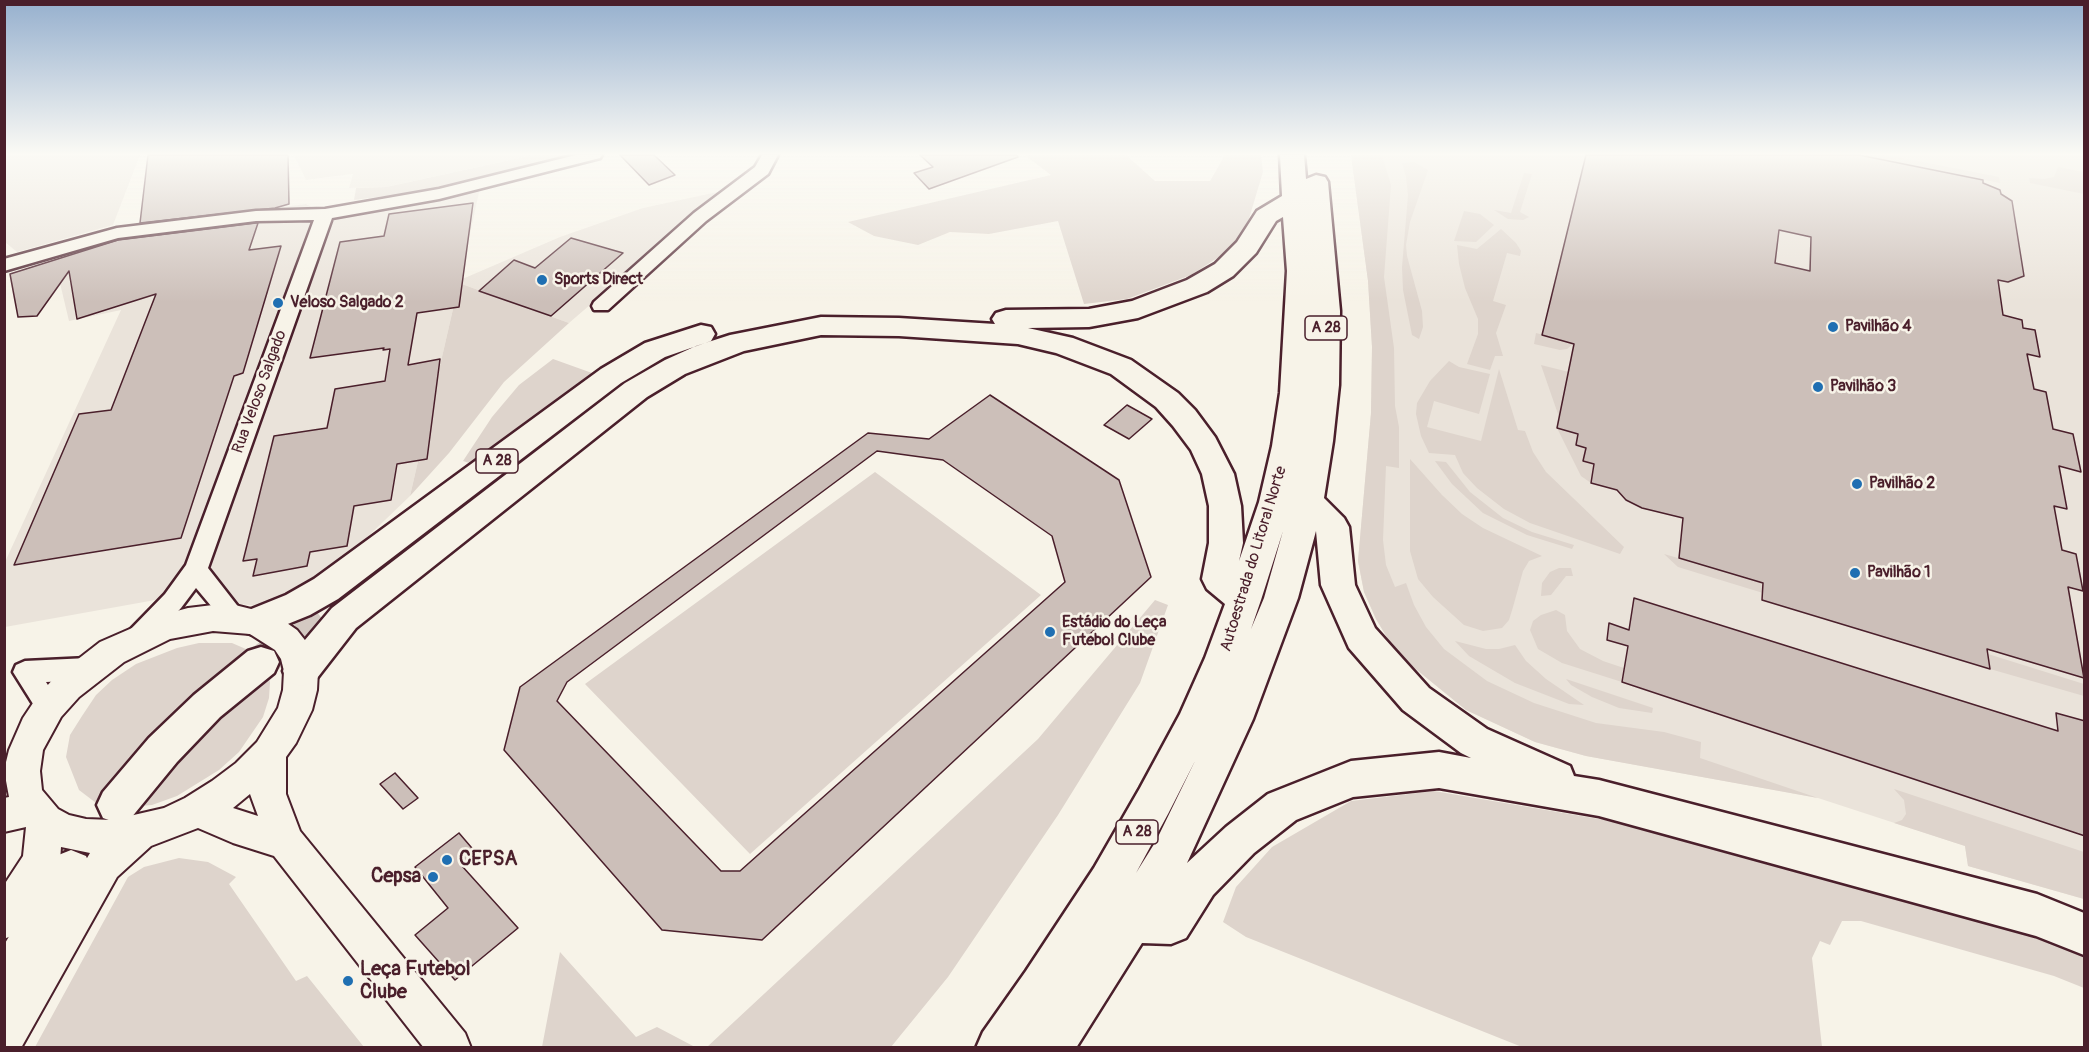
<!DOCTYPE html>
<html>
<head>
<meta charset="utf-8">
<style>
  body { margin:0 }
  #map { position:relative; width:2089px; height:1052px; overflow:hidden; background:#f7f3e8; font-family:Pangolin,sans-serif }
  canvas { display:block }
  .frame { position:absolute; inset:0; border:6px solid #4a1f2b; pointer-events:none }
</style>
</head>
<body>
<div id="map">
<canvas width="2089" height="1052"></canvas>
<div class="frame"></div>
</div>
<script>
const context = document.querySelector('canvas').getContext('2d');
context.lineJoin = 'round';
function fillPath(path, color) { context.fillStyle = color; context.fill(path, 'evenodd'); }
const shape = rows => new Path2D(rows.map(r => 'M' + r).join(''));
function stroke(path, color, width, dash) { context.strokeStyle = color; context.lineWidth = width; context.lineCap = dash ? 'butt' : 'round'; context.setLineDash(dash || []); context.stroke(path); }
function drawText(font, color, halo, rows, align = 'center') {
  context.font = font + ' Pangolin,sans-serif'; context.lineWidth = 5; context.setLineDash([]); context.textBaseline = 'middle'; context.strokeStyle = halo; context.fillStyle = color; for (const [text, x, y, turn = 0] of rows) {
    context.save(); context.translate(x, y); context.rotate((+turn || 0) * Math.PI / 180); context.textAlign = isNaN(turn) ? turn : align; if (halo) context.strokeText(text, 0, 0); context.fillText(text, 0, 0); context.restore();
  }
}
const built = shape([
  [4,155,140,155,113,225,17,252,5,242],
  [294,155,533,155,386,187,349,188,353,174,306,180],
  [1351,155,2084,155,2084,899,1968,866,1965,846,1818,798,1586,756,1535,742,1466,710,1412,666,1391,644,1376,619,1364,592,1358,561,1371,413,1372,347,1368,281],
  [481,183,460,280,560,237,643,208,722,191,569,323,459,283,410,496,308,594,271,607,239,604,222,588,5,627,5,562,121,310,69,321,54,258,113,229,306,204,325,214]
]);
const green = shape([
  [533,155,580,155,435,190,354,200,356,188,386,187],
  [1030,155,1126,155,1155,181,1210,181,1225,155,1261,155,1263,172,1242,242,1191,275,1127,299,1084,304,1058,221,989,234,950,232,918,245,874,236,848,222,1051,175,1026,156],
  [1351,155,1382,155,1391,185,1384,277,1394,348,1395,406,1399,427,1399,468,1386,466,1383,540,1386,565,1395,587,1406,583,1414,605,1426,627,1444,649,1487,681,1534,703,1596,723,1664,732,1701,742,1700,758,1818,798,1586,756,1535,742,1466,710,1412,666,1391,644,1376,619,1364,592,1358,561,1371,413,1372,347,1368,281],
  [1859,155,1887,155,1999,177,2000,183],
  [1414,162,1428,170,1410,222,1406,245,1407,256,1422,311,1423,327,1419,339,1412,335,1403,290,1402,267,1408,195,1406,177,1402,163],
  [2058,167,2084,172,2084,194,2030,183,2029,178,2044,179,2054,177],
  [1524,173,1532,174,1520,212,1529,217,1523,220,1508,219,1494,210,1511,213],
  [1464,211,1480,214,1494,225,1476,242,1454,241],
  [1501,229,1516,243,1521,251,1520,256,1507,253,1493,301,1506,305,1496,333,1503,356,1495,356,1490,370,1467,364,1478,334,1478,319,1465,288,1459,264,1457,245,1477,249],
  [459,283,569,323,504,382,449,453,410,496],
  [1536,333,1574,343,1567,349,1560,350,1534,344],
  [553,359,592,373,476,465,463,461,492,417,519,385],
  [1449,361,1459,367,1490,374,1479,414,1434,401,1427,427,1481,441,1499,369,1518,430,1525,431,1533,452,1546,472,1624,547,1620,554,1530,523,1504,509,1477,488,1463,473,1455,455,1429,453,1421,436,1416,414,1417,403,1430,381],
  [1541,365,1569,372,1559,417],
  [1557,428,1578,434,1576,445,1586,448,1584,461,1594,464,1591,483,1581,476],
  [1410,459,1442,495,1462,514,1483,528,1542,556,1529,561,1523,571,1513,607,1509,620,1502,628,1483,631,1464,625,1433,597,1418,579,1410,551],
  [1435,461,1446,462,1470,492,1503,518,1532,532,1574,545,1572,549,1527,535,1483,513,1452,484],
  [875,472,1041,595,750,854,585,684],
  [1664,554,1761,582,1763,593,1678,567],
  [1559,568,1571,568,1573,576,1566,576,1551,595,1541,596,1542,583,1550,572],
  [1155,600,1168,605,1140,683,1058,815,948,977,891,1047,707,1047,1038,739],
  [1556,610,1565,615,1567,631,1580,649,1603,661,1624,668,1622,682,1562,663,1538,649,1530,630,1533,621,1541,615],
  [1455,641,1486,649,1499,649,1515,645,1526,661,1546,679,1584,705,1569,704,1515,683,1469,656],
  [199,643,232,643,255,653,100,806,79,790,66,757,70,735,82,716,96,695,112,680,136,664,177,648],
  [1988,654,2084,684,2084,696,1990,669],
  [267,671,270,682,269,698,263,717,239,752,219,770,177,796,152,805,128,807,163,763],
  [1566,679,1653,708,1652,713,1619,708,1592,697,1571,685],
  [1894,789,2084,852,2084,899,1968,866,1965,846,1894,823,1902,820,1906,814,1904,800],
  [1434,791,1652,828,1961,910,2084,956,2084,988,2054,976,1861,921,1842,921,1830,945,1820,941,1812,958,1822,1047,1522,1047,1246,937,1223,922,1236,887,1272,847,1351,801],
  [179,858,208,862,236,877,229,884,296,981,307,976,364,1047,35,1047,128,877,144,867],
  [560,952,636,1037,657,1027,695,1047,542,1047]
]);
const building = shape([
  [148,155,288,155,289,204,275,208,140,223,148,155],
  [620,155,654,155,675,175,649,185,620,155],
  [920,155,1017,155,1018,157,929,189,914,173,933,167,920,155],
  [1586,155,1859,155,1983,180,1983,183,2000,190,2001,194,2012,201,2024,276,2008,282,1998,280,2003,315,2022,320,2023,328,2035,330,2040,357,2027,354,2034,389,2046,392,2053,429,2073,434,2081,472,2059,466,2067,509,2054,506,2062,550,2076,554,2083,591,2068,587,2084,678,1987,649,1990,669,1762,600,1763,583,1679,558,1683,518,1642,508,1626,500,1617,490,1591,483,1594,464,1583,461,1586,448,1576,445,1578,434,1557,428,1574,344,1542,335,1586,155],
  [1779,230,1811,237,1810,271,1775,263,1779,230],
  [473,203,459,307,417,313,408,365,440,359,427,459,397,464,391,500,354,506,347,546,310,552,307,566,253,576,257,559,243,561,274,436,327,428,335,389,385,381,390,349,383,350,384,348,310,358,340,242,384,236,389,214,473,203],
  [256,223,258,223,249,250,281,246,243,373,234,376,181,538,14,565,79,414,111,410,156,294,77,319,69,271,37,316,18,317,10,274,118,240,256,223],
  [571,238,623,253,551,316,479,291,514,260,535,268,571,238],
  [990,395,1119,480,1151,577,762,940,662,930,504,750,520,687,868,433,929,439,990,395],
  [877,451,943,460,1052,536,1065,582,740,871,721,871,557,701,567,682,877,451],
  [1127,405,1152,419,1129,439,1104,425,1127,405],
  [1634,598,2058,731,2056,713,2085,721,2085,836,1622,682,1628,646,1607,640,1609,623,1629,630,1634,598],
  [395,773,418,798,403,809,380,784,395,773],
  [459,833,477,854,462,866,518,928,455,980,415,935,448,908,415,867,459,833]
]);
const highwayTunnel = shape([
  [261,662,320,616]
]);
const minor = shape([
  [576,155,602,155,600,158,439,199,332,218,208,568,247,618,243,625,235,628,227,625,196,588,181,608,146,646,137,649,128,646,125,639,128,632,165,594,186,565,314,220,256,221,118,238,4,271,4,259,117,228,256,211,325,209,439,189,576,155],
  [762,155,778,155,768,174,706,221,608,310,594,310,592,306,594,302,694,213,755,167,762,155],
  [88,658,97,662,100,669,97,676,88,680,46,682,62,707,58,715,49,718,40,715,13,672,16,665,25,661,88,658]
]);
const major = shape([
  [213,605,235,605,267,613,284,621,297,630,308,644,318,671,317,690,312,710,296,743,286,757,286,794,300,831,465,1033,471,1048,424,1048,274,856,233,843,198,828,151,846,117,877,21,1048,4,1048,4,997,90,853,61,847,60,861,54,874,18,933,4,939,4,885,23,856,26,827,4,832,4,798,9,797,4,770,9,750,23,718,37,697,55,677,100,642,162,615,188,608,213,605],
  [213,631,250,634,275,650,281,659,284,671,283,690,278,708,257,742,236,763,212,781,185,798,164,808,112,820,86,819,69,815,58,809,42,790,40,771,43,750,61,717,79,697,124,662,170,639,213,631],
  [250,794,258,816,233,808,250,794]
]);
const highway = shape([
  [1280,155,1304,155,1306,179,1316,175,1325,177,1328,182,1340,311,1339,385,1333,441,1324,498,1344,518,1349,527,1355,585,1375,628,1429,688,1487,729,1570,766,1574,776,1599,780,2037,894,2084,913,2084,955,2036,936,1599,816,1439,788,1353,797,1296,820,1254,853,1213,895,1186,938,1171,944,1142,943,1076,1048,1027,1048,1029,1044,1027,1048,976,1048,983,1032,1026,971,1094,868,1140,788,1180,714,1205,658,1225,604,1207,589,1202,579,1209,543,1209,506,1202,474,1191,450,1173,426,1156,407,1111,374,1056,353,1018,344,899,336,821,335,744,351,685,374,647,397,356,628,314,682,301,686,288,682,283,671,288,660,332,608,625,383,665,360,696,346,730,335,821,317,899,318,995,324,992,319,996,313,1006,310,1089,309,1132,301,1187,280,1215,264,1237,242,1257,211,1282,196,1280,155],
  [1283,217,1287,271,1280,393,1272,446,1259,502,1239,561,1243,543,1241,506,1234,474,1215,437,1195,410,1178,393,1131,360,1073,338,1028,328,1089,327,1138,318,1207,292,1233,276,1256,253,1276,221,1283,217],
  [1283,531,1264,598,1251,629,1261,600,1283,531],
  [1316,531,1321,585,1349,648,1403,710,1461,753,1471,758,1439,752,1351,761,1268,794,1226,827,1187,863,1253,719,1298,598,1316,531],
  [1195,761,1156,841,1136,873,1168,814,1195,761],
  [701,325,711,327,715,334,711,341,665,357,621,383,338,599,310,615,268,632,256,636,244,632,238,622,244,612,286,595,314,579,601,369,645,343,701,325],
  [261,647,274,651,279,662,274,673,220,717,177,762,131,818,117,823,103,818,97,805,103,792,149,738,194,695,248,651,261,647],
  [71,850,86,856,92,870,20,1004,4,1010,4,945,56,856,71,850]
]);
const markers = [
  [542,280,6,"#1f6fb2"],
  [278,303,6,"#1f6fb2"],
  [1833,327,6,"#1f6fb2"],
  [1818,387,6,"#1f6fb2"],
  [1857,484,6,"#1f6fb2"],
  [1855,573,6,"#1f6fb2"],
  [1050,632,6,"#1f6fb2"],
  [447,860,6,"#1f6fb2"],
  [433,877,6,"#1f6fb2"],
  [348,981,6,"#1f6fb2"]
];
const shields = [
  [1326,328,42],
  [497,461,42],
  [1137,832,42]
];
const shieldNames = [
  ["A 28",1326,328],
  ["A 28",497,461],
  ["A 28",1137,832]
];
const poiNames = [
  ["Sports Direct",554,280],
  ["Veloso Salgado 2",290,303],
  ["Pavilhão 4",1845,327],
  ["Pavilhão 3",1830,387],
  ["Pavilhão 2",1869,484],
  ["Pavilhão 1",1867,573],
  ["Estádio do Leça",1062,623],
  ["Futebol Clube",1062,641]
];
const streetNames = [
  ["Rua Veloso Salgado",260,392,-70],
  ["Autoestrada do Litoral Norte",1254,559,-73]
];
const nearPoinames = [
  ["CEPSA",459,860],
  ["Cepsa",421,877,"right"],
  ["Leça Futebol",360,970],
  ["Clube",360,993]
];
fillPath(built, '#eae3da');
fillPath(green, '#ded4cc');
fillPath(building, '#ccbfb9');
stroke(building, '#4a1f2b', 1.5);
stroke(highwayTunnel, '#d4c9c2', 33, [33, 16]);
stroke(minor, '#4a1f2b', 5);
stroke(major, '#4a1f2b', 4);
stroke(highway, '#4a1f2b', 5);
fillPath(minor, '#f7f3e8');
fillPath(major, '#f7f3e8');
fillPath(highway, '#f7f3e8');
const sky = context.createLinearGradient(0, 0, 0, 302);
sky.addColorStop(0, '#96b0ce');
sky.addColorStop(0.51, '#fbfaf5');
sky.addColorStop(1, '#fbfaf500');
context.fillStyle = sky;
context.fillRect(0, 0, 2089, 302);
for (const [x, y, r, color] of markers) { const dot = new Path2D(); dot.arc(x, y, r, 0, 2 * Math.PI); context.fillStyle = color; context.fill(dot); stroke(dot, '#f7f3e8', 2); }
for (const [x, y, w] of shields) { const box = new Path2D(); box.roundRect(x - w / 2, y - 12, w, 24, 4.5); context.fillStyle = '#f7f3e8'; context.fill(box); stroke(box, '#4a1f2b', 1.5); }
drawText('bold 15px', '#4a1f2b', null, shieldNames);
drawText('bold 16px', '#4a1f2b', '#f7f3e8', poiNames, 'left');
drawText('16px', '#4a1f2b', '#f7f3e8', streetNames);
drawText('bold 20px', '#4a1f2b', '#f7f3e8', nearPoinames, 'left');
</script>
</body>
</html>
